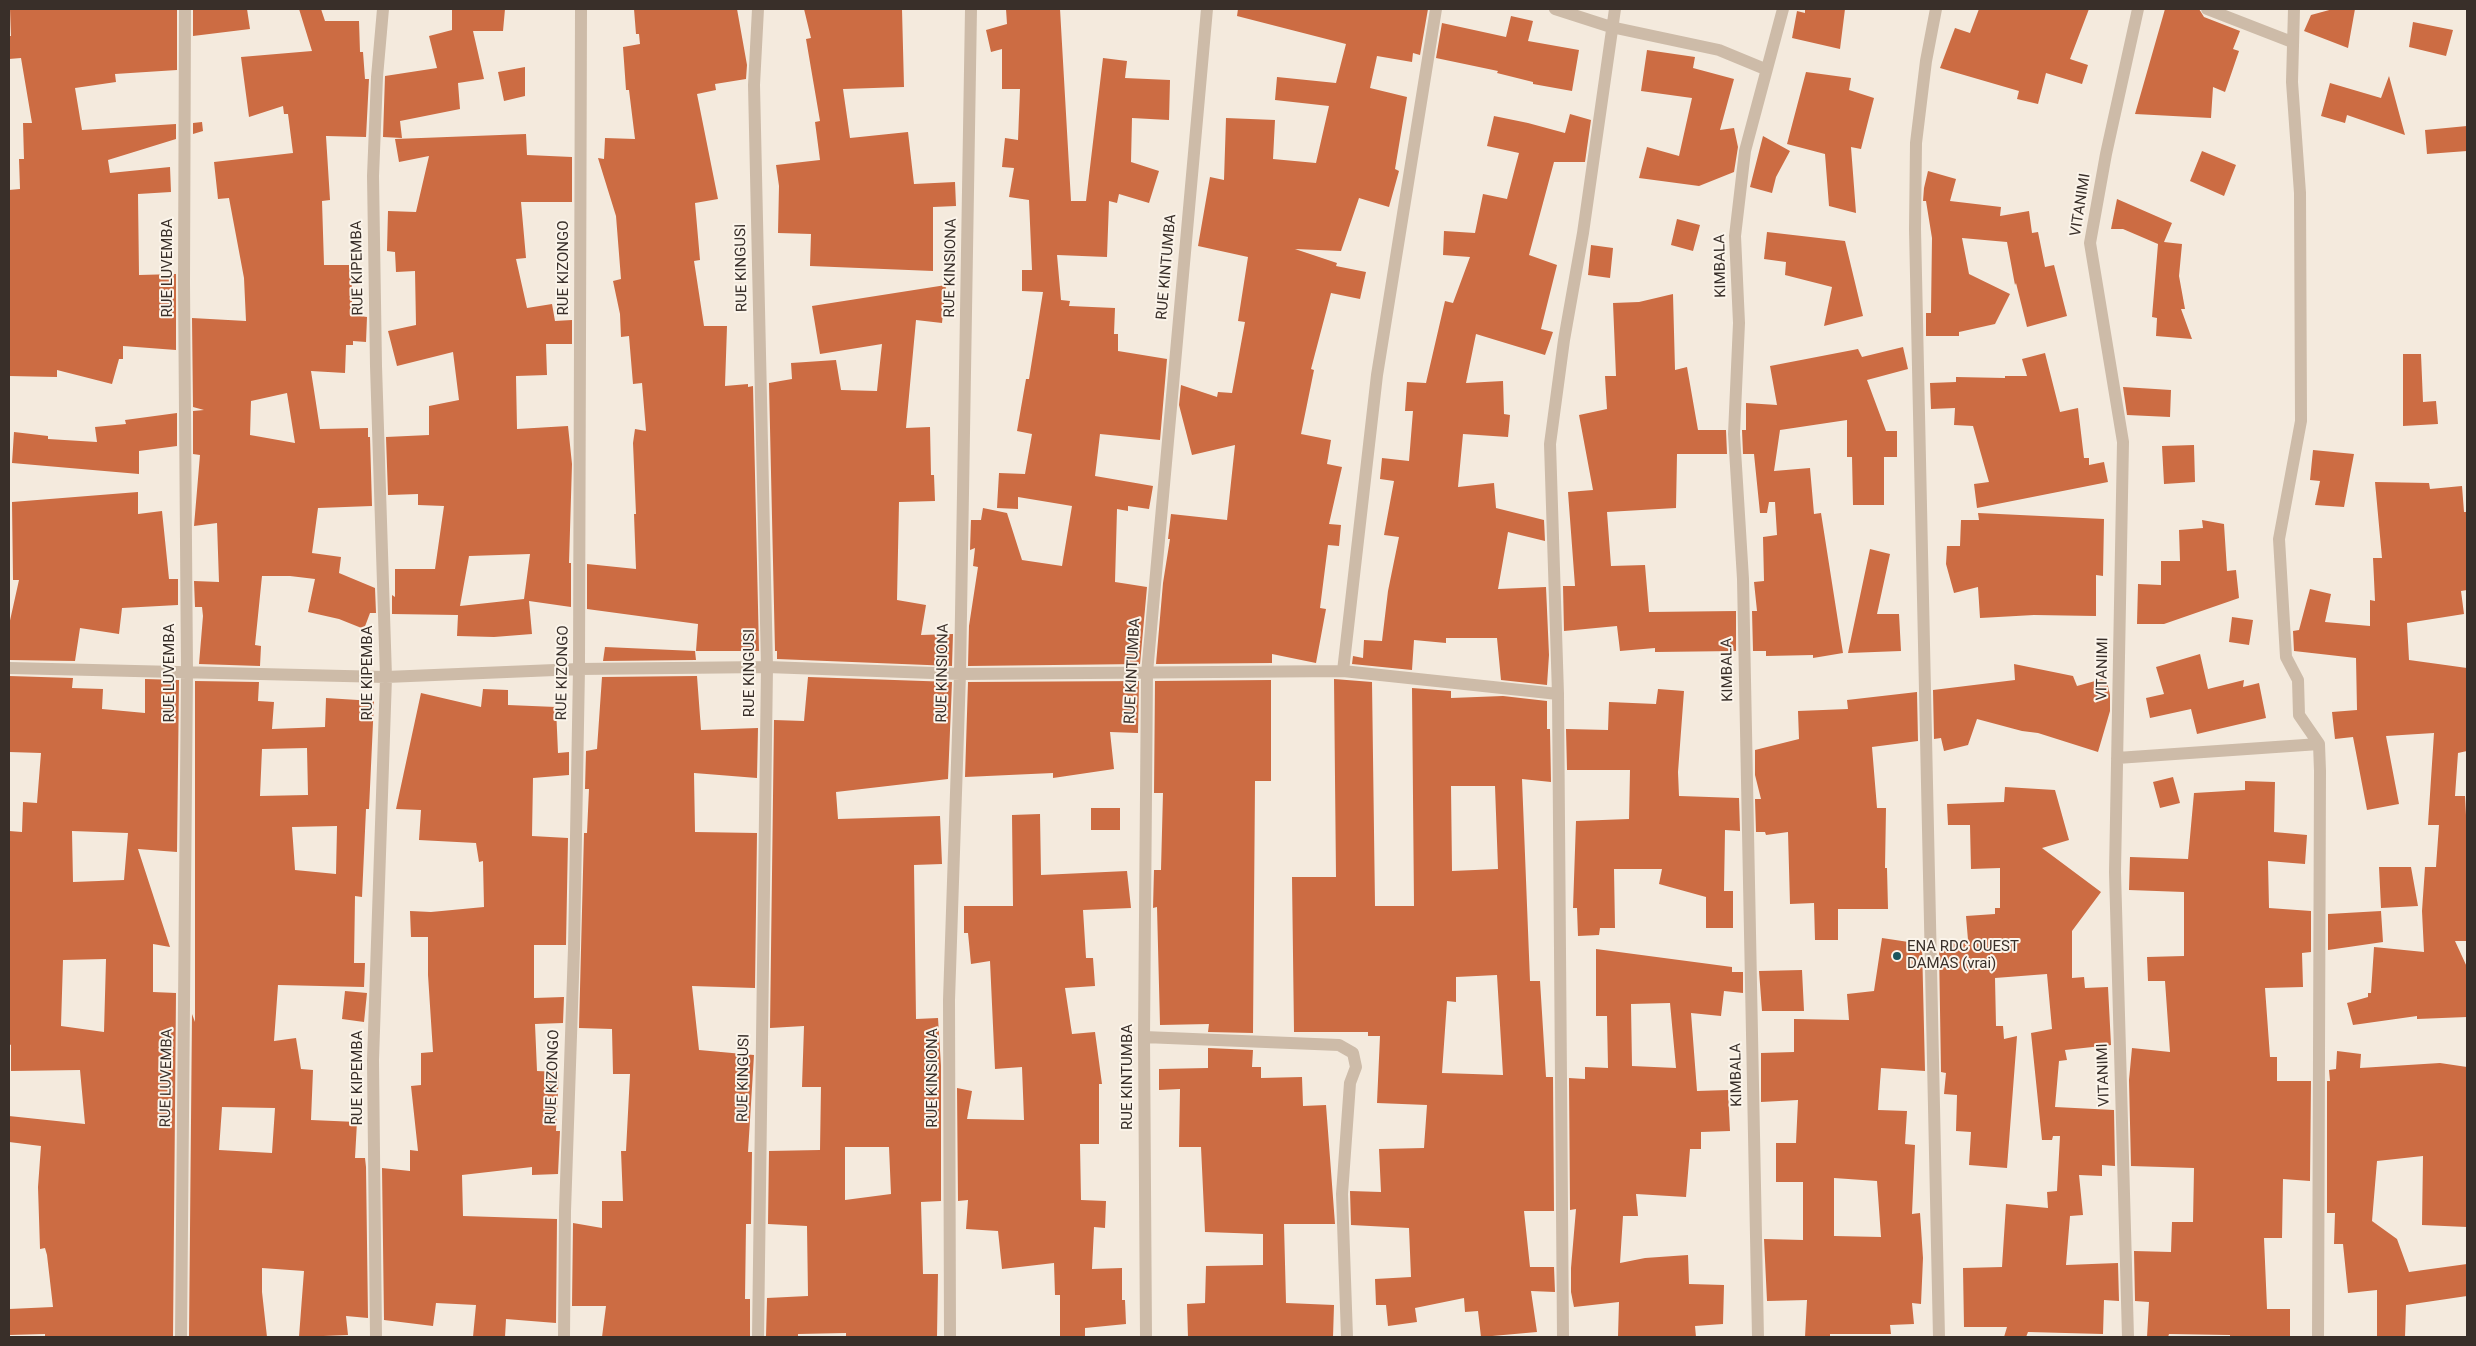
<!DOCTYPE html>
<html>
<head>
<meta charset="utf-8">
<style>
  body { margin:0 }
  #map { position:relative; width:2476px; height:1346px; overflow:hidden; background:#f4eadd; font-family:Roboto,sans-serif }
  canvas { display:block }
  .frame { position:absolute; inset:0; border:10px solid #392f29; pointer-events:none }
</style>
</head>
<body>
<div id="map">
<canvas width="2476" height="1346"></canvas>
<div class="frame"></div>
</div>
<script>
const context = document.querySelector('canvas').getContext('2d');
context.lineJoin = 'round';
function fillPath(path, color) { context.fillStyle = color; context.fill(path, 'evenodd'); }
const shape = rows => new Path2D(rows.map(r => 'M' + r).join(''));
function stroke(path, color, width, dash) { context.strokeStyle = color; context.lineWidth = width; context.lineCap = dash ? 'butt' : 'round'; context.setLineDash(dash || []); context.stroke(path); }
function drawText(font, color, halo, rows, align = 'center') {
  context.font = font + ' Roboto,sans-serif'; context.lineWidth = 4; context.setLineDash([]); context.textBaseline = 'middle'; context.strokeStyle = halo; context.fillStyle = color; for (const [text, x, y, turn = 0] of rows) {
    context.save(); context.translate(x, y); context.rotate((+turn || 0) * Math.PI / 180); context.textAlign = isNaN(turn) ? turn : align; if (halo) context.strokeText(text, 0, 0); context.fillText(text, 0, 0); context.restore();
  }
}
const building = shape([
  [10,9,177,9,177,70,115,74,116,82,75,88,82,130,176,124,176,139,108,160,110,173,170,167,171,192,138,194,139,275,176,274,176,350,123,346,123,359,119,359,112,384,57,370,57,377,9,376,9,190,20,189,19,159,24,159,23,123,32,123,21,58,9,59,9,36,11,36],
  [193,9,247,9,250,29,193,36],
  [299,9,321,9,325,21,359,21,360,52,363,52,365,79,369,79,366,137,326,136,330,200,322,201,324,265,352,265,352,315,367,317,366,342,353,341,353,345,346,345,345,373,311,371,320,429,368,428,368,437,370,437,372,506,318,508,312,553,341,557,339,573,375,588,376,613,370,613,364,629,339,619,308,612,315,579,290,576,262,576,255,645,261,646,260,666,199,664,203,616,202,607,195,607,194,581,219,582,217,523,194,526,200,455,193,454,193,411,204,410,193,407,192,318,246,321,244,278,229,198,218,199,214,162,293,153,288,114,284,114,283,106,249,117,241,57,312,51],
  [287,393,295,443,250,435,251,401],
  [452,9,505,9,503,31,473,31,484,79,458,83,460,109,400,121,402,138,383,137,385,76,437,68,429,36,452,30],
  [634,9,737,9,747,65,746,79,715,84,716,90,697,94,718,199,695,203,700,260,694,261,704,326,727,326,725,386,748,384,748,387,753,386,759,651,696,651,698,624,587,609,587,564,636,569,634,514,636,514,633,443,635,429,646,431,642,383,633,384,629,336,621,337,620,314,613,281,621,279,616,216,598,158,604,159,605,138,635,139,629,90,626,90,623,47,640,44,639,34,636,34],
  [804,9,902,9,904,87,843,89,850,138,908,132,914,184,955,182,956,206,933,207,933,271,810,266,811,234,778,233,779,186,776,165,820,160,815,122,820,121,806,39,811,38],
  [1006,9,1060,9,1071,201,1086,201,1103,58,1127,61,1125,78,1170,80,1169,120,1132,118,1131,162,1159,171,1149,203,1119,194,1117,203,1109,201,1107,257,1057,255,1061,300,1070,301,1069,306,1115,308,1114,334,1118,334,1118,351,1167,359,1160,440,1100,434,1095,476,1153,486,1149,509,1128,506,1128,511,1117,509,1115,582,1147,587,1140,664,968,666,969,626,978,567,973,566,975,548,970,550,971,520,981,520,983,508,1007,513,1022,560,1062,566,1072,506,1018,497,1018,509,997,508,999,473,1025,474,1032,434,1017,431,1026,379,1029,379,1043,292,1022,291,1022,270,1032,270,1029,200,1009,197,1014,168,1002,167,1005,138,1018,140,1020,89,1002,89,1002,49,991,52,986,30,1007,24],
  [1238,9,1428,9,1420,55,1413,53,1412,62,1377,56,1370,88,1407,97,1395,169,1399,171,1389,207,1359,198,1341,251,1295,249,1337,263,1336,266,1366,272,1360,299,1331,293,1311,369,1314,370,1301,434,1331,440,1327,464,1342,467,1329,524,1341,525,1339,546,1328,545,1320,608,1326,609,1316,663,1272,654,1272,663,1156,664,1163,583,1170,539,1168,539,1171,514,1227,520,1235,445,1192,455,1179,405,1181,385,1217,397,1218,392,1232,393,1245,322,1238,321,1248,257,1198,246,1210,177,1224,180,1226,118,1275,120,1273,159,1316,163,1329,106,1275,100,1277,77,1336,83,1346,44,1237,16],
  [1805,9,1845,9,1840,49,1792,38,1797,11,1805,13],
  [1979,9,2089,9,2070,59,2088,65,2082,84,2046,73,2038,104,2017,99,2019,91,1940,68,1955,28,1970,33],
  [2165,9,2199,9,2204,17,2240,31,2233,49,2239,51,2225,92,2213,87,2211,118,2135,114],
  [2333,9,2355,9,2348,48,2304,31,2311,15],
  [1511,16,1533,21,1528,41,1579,50,1572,91,1533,84,1533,82,1497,73,1498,71,1436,58,1442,23,1506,37],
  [2413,22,2453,30,2446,56,2409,47],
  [1647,50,1695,57,1693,68,1734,79,1720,130,1734,128,1738,147,1734,172,1699,186,1639,178,1647,147,1679,156,1692,98,1641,91],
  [525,67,525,96,504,101,498,72],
  [1806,72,1851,78,1849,90,1874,98,1861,149,1851,147,1856,213,1829,206,1825,154,1787,144],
  [2389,76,2405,135,2347,115,2345,123,2321,116,2330,83,2381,98],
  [1570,114,1591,120,1585,162,1554,162,1529,255,1557,265,1541,329,1553,332,1545,355,1476,334,1466,383,1503,381,1504,414,1510,415,1508,437,1463,434,1458,487,1494,483,1496,508,1544,520,1545,541,1508,532,1498,589,1546,587,1549,655,1547,685,1501,680,1497,638,1446,638,1446,643,1414,640,1412,670,1352,664,1353,656,1363,658,1364,640,1382,641,1388,591,1399,537,1384,535,1394,481,1380,479,1382,458,1409,461,1413,411,1405,411,1407,382,1426,383,1445,301,1453,303,1470,257,1443,255,1444,231,1475,233,1483,194,1507,199,1519,153,1487,146,1494,116,1528,123,1565,133],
  [202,122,203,131,193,134,193,123],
  [2467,126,2467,151,2427,154,2425,130],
  [526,134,527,155,572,157,572,202,521,202,526,258,516,259,527,308,552,304,555,321,572,320,572,344,546,344,547,375,516,376,517,429,568,426,572,464,569,563,571,563,571,607,529,601,532,634,494,637,457,636,458,615,392,614,392,595,395,597,395,569,435,569,444,506,418,505,418,494,388,495,386,437,429,435,429,406,459,400,453,352,397,366,388,331,416,325,415,271,396,272,395,252,387,251,388,211,416,212,429,156,399,162,395,139],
  [530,554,524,599,460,606,469,556],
  [1763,136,1790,151,1776,177,1772,193,1750,187],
  [2202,151,2236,165,2224,196,2190,181],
  [1928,171,1956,179,1950,201,2001,207,2000,216,2029,211,2032,233,2038,232,2045,267,2054,265,2067,316,2027,327,2016,283,2015,285,2007,242,1962,238,1969,274,2010,294,1995,324,1959,332,1959,336,1926,336,1926,313,1931,313,1932,238,1926,201,1923,201,1924,188],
  [2117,199,2172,223,2164,242,2182,244,2179,276,2185,309,2181,309,2192,339,2156,336,2157,318,2152,317,2158,244,2123,229,2111,229],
  [1677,219,1700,225,1693,251,1671,245],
  [1767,232,1845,241,1863,316,1824,326,1832,287,1785,275,1786,262,1764,259],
  [1591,245,1613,248,1610,278,1588,275],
  [946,285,942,323,916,320,906,428,930,427,931,475,934,475,935,501,899,502,897,600,926,605,921,635,953,634,952,666,777,659,777,651,775,651,769,383,792,379,791,363,836,360,841,390,877,391,882,344,820,354,812,306],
  [1673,294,1675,370,1687,367,1698,430,1726,430,1727,454,1677,454,1676,508,1607,512,1611,566,1645,565,1649,612,1736,611,1736,651,1655,652,1655,648,1620,651,1617,626,1564,631,1563,586,1575,586,1568,492,1593,490,1579,415,1607,409,1605,376,1616,376,1613,303,1639,302],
  [1903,347,1908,369,1867,380,1886,431,1897,431,1897,457,1884,457,1884,505,1853,505,1852,457,1847,457,1847,420,1780,430,1774,471,1810,468,1814,514,1821,513,1843,653,1813,658,1813,655,1766,656,1766,651,1753,651,1752,611,1757,611,1754,582,1764,581,1763,537,1777,535,1775,502,1769,502,1767,513,1760,513,1754,454,1743,454,1742,430,1746,430,1746,403,1777,405,1770,366,1858,349,1862,357],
  [2045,353,2060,412,2078,408,2084,458,2089,458,2089,465,2104,462,2108,482,1977,508,1974,484,1989,482,1973,426,1954,425,1955,408,1931,409,1930,383,1956,382,1956,377,2005,378,2005,376,2027,376,2022,359],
  [2403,354,2421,354,2423,402,2436,401,2438,424,2403,426],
  [2123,387,2171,390,2170,417,2127,415],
  [177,413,177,446,139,451,139,474,12,463,14,432,48,436,48,439,97,442,95,427,126,424,125,420],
  [2194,445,2195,482,2164,484,2162,446],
  [2313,450,2354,454,2344,507,2315,505,2320,481,2310,480],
  [2375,482,2429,483,2430,489,2462,486,2464,512,2467,512,2467,590,2461,591,2464,614,2407,623,2409,660,2467,668,2467,751,2458,753,2455,796,2465,796,2467,834,2467,941,2455,941,2467,967,2467,1017,2417,1019,2417,1016,2353,1025,2347,1003,2368,997,2368,993,2371,993,2374,947,2424,952,2422,911,2425,867,2436,867,2439,825,2428,825,2434,733,2386,736,2399,804,2367,810,2353,737,2335,739,2332,712,2357,710,2356,658,2294,651,2293,631,2299,630,2310,589,2331,594,2325,622,2370,626,2370,600,2375,601,2373,558,2382,558],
  [138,492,138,514,162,511,169,579,178,579,178,605,122,608,119,634,80,628,75,661,9,660,9,625,19,580,13,580,12,502],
  [1978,513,2104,519,2103,576,2096,575,2096,616,2034,615,1980,618,1978,587,1954,593,1946,564,1947,546,1960,546,1961,520,1979,520],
  [2202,520,2224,524,2227,571,2236,570,2239,598,2164,624,2137,624,2138,584,2161,585,2161,561,2180,561,2179,530,2203,528],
  [1870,549,1890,554,1877,614,1899,614,1901,651,1848,653],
  [2232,617,2253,620,2249,645,2229,642],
  [605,647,695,651,696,660,603,661],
  [2200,654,2208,689,2244,680,2243,687,2259,683,2266,718,2197,734,2191,709,2150,718,2146,698,2164,694,2156,667],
  [2014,664,2073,676,2077,686,2106,678,2110,695,2110,711,2098,752,2038,733,2022,731,1977,719,1968,745,1944,751,1941,738,1934,739,1933,690,2015,680],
  [9,676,73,678,72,688,103,689,102,709,145,713,145,679,179,680,177,852,138,849,170,947,153,944,153,992,176,993,173,1337,45,1337,45,1334,9,1335,9,1309,53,1307,47,1255,45,1248,40,1249,38,1187,41,1146,9,1142,9,1116,85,1124,80,1070,11,1071,11,1045,9,1044,9,831,22,832,23,802,37,803,41,753,9,752],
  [72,831,128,833,124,880,73,882],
  [106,959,104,1032,61,1026,63,960],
  [697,676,701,730,758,728,757,778,694,773,695,832,757,833,755,988,692,986,699,1050,754,1055,748,1152,752,1152,751,1224,746,1224,745,1299,750,1299,750,1337,602,1337,606,1306,572,1306,573,1223,602,1228,602,1201,623,1201,621,1151,626,1151,630,1074,613,1074,612,1029,579,1028,584,833,587,833,589,789,585,789,586,751,597,749,602,677],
  [808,677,952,682,948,779,836,792,838,819,940,816,942,864,914,865,916,1019,938,1018,941,1066,941,1201,921,1202,923,1274,938,1274,937,1337,846,1337,846,1333,798,1334,798,1337,766,1337,767,1298,808,1296,807,1226,768,1224,769,1151,820,1150,821,1087,802,1087,804,1026,770,1028,774,720,804,721],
  [845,1147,889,1147,891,1194,845,1200],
  [1334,679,1372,682,1375,906,1414,906,1412,688,1451,691,1451,698,1503,696,1547,701,1547,729,1550,729,1551,782,1522,779,1530,981,1540,981,1546,1077,1553,1077,1554,1211,1524,1211,1530,1267,1554,1267,1555,1292,1531,1291,1537,1332,1481,1337,1478,1311,1465,1312,1464,1298,1415,1308,1417,1322,1388,1326,1386,1305,1376,1305,1375,1279,1411,1277,1409,1228,1351,1225,1350,1191,1381,1192,1379,1149,1424,1148,1427,1105,1377,1103,1380,1036,1368,1036,1368,1032,1294,1032,1292,877,1336,877],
  [1451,786,1495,786,1498,869,1452,871],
  [1497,975,1503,1075,1442,1073,1447,1001,1456,1002,1456,977],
  [1271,680,1271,781,1255,781,1253,1033,1208,1032,1209,1024,1160,1025,1157,907,1153,908,1154,870,1161,870,1163,793,1154,793,1155,681],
  [195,681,259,682,258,701,274,702,272,729,325,727,326,698,374,701,369,809,366,809,362,897,355,896,354,963,365,963,364,987,278,985,274,1041,296,1038,301,1069,313,1070,311,1120,357,1122,355,1158,365,1158,366,1167,368,1318,346,1316,348,1335,299,1337,304,1271,262,1268,262,1292,267,1337,189,1337,192,1014,195,1022],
  [307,748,308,795,260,796,262,749],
  [337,826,336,874,295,870,292,827],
  [222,1107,275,1108,272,1153,219,1150],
  [1139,681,1138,733,1110,732,1114,769,1053,778,1053,773,965,777,968,682],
  [483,689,508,690,508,705,556,707,558,753,569,752,569,775,533,778,532,836,568,838,566,945,534,945,534,998,564,997,563,1023,535,1024,537,1071,559,1072,556,1131,560,1131,558,1174,532,1175,532,1167,462,1175,463,1216,557,1219,556,1323,506,1319,505,1337,473,1337,476,1305,436,1303,433,1326,384,1320,382,1168,410,1171,410,1150,418,1151,411,1086,421,1085,421,1053,433,1052,428,975,428,937,411,937,410,911,431,912,484,907,483,861,479,862,476,843,419,840,421,810,396,809,421,693,481,707],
  [1658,689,1684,691,1678,772,1679,796,1739,798,1740,831,1725,830,1724,891,1733,891,1733,928,1706,928,1706,897,1659,884,1662,869,1614,869,1615,928,1600,928,1599,935,1578,936,1577,908,1573,908,1576,821,1629,819,1630,770,1567,770,1566,729,1608,730,1609,702,1656,704],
  [1917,692,1918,741,1872,747,1877,808,1886,808,1885,868,1887,868,1888,909,1838,909,1838,940,1815,940,1814,903,1790,904,1788,832,1766,835,1765,832,1756,832,1755,799,1761,799,1755,775,1755,750,1799,739,1798,711,1848,709,1847,700],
  [2173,777,2180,803,2160,808,2153,782],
  [2245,781,2275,782,2274,832,2307,835,2305,864,2268,861,2269,908,2311,911,2311,952,2302,953,2303,987,2265,988,2270,1057,2277,1057,2277,1081,2311,1081,2310,1181,2283,1179,2282,1238,2264,1238,2267,1309,2290,1309,2290,1337,2230,1337,2230,1335,2169,1334,2168,1337,2147,1337,2149,1302,2135,1301,2134,1251,2171,1252,2172,1222,2193,1222,2194,1168,2131,1166,2129,1080,2132,1048,2170,1052,2165,981,2148,981,2147,957,2184,956,2184,892,2129,890,2130,857,2188,859,2194,793,2245,790],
  [2005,787,2055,790,2069,840,2042,848,2101,892,2072,931,2072,978,2084,977,2085,988,2108,987,2111,1045,2065,1050,2067,1060,2059,1061,2055,1107,2114,1110,2115,1166,2102,1165,2102,1176,2079,1175,2083,1215,2070,1216,2066,1265,2118,1263,2119,1301,2104,1300,2103,1334,2028,1332,2026,1337,2004,1337,2007,1327,1964,1327,1963,1268,2002,1267,2006,1204,2048,1208,2047,1192,2057,1191,2060,1136,2053,1136,2052,1140,2042,1140,2031,1033,2052,1029,2047,974,1995,978,1996,1026,2003,1026,2004,1039,2017,1036,2007,1168,1969,1165,1971,1132,1956,1131,1957,1095,1944,1094,1946,1073,1941,1072,1939,947,1942,947,1942,942,1968,940,1966,916,1995,914,1995,908,2000,908,2000,868,1971,869,1970,825,1948,825,1947,804,2004,802],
  [1091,808,1120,808,1120,830,1091,830],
  [1040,814,1041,875,1127,871,1131,908,1083,910,1086,958,1093,958,1095,986,1065,988,1072,1034,1095,1032,1102,1084,1099,1084,1099,1144,1080,1144,1081,1200,1106,1201,1105,1228,1094,1227,1092,1269,1122,1268,1122,1300,1125,1300,1126,1324,1085,1328,1085,1337,1060,1337,1060,1295,1055,1295,1054,1263,1002,1269,998,1231,966,1229,968,1200,958,1201,957,1088,972,1091,967,1119,1024,1120,1022,1067,995,1069,990,961,971,964,968,933,964,933,964,906,1013,906,1012,815],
  [2379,867,2411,867,2418,906,2381,908],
  [2381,911,2383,942,2328,950,2328,914],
  [1882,938,1922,944,1925,1071,1881,1068,1878,1110,1907,1111,1905,1144,1915,1145,1912,1214,1920,1213,1923,1258,1921,1304,1912,1303,1914,1324,1890,1325,1891,1334,1830,1334,1830,1337,1805,1337,1807,1300,1767,1301,1764,1239,1803,1240,1803,1182,1776,1182,1776,1143,1796,1143,1798,1100,1761,1102,1761,1053,1794,1052,1794,1019,1849,1020,1847,994,1874,991],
  [1834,1178,1877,1181,1881,1237,1834,1236],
  [1596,949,1732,967,1732,972,1743,972,1743,993,1724,991,1721,1016,1691,1013,1697,1091,1728,1090,1730,1131,1701,1132,1701,1149,1690,1149,1686,1197,1636,1194,1638,1216,1623,1216,1620,1263,1645,1258,1688,1255,1689,1284,1724,1285,1723,1324,1695,1326,1696,1337,1618,1337,1619,1302,1574,1307,1571,1292,1571,1268,1576,1209,1570,1210,1569,1078,1585,1079,1585,1067,1608,1068,1607,1016,1596,1016],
  [1670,1003,1676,1068,1632,1066,1631,1004],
  [1802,970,1804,1011,1762,1011,1759,971],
  [345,991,367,993,364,1022,342,1019],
  [1208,1048,1253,1050,1252,1067,1261,1067,1261,1078,1302,1077,1303,1106,1326,1105,1335,1224,1284,1224,1286,1303,1334,1305,1333,1337,1188,1337,1187,1304,1205,1303,1206,1266,1263,1265,1263,1234,1205,1232,1201,1147,1179,1147,1180,1089,1159,1090,1159,1069,1208,1068],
  [2337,1051,2361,1054,2360,1068,2440,1063,2467,1067,2467,1227,2422,1225,2423,1156,2377,1161,2372,1221,2397,1239,2409,1272,2467,1264,2467,1296,2406,1305,2405,1337,2377,1337,2377,1290,2348,1293,2343,1244,2334,1244,2335,1213,2327,1213,2327,1081,2330,1081,2329,1070,2336,1069]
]);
const street = shape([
  [758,9,754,85,767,667,758,1337],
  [1555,9,1611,27,1719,50,1765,69],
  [1936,9,1926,61,1916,143,1915,229,1939,1337],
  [2207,9,2292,42],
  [2294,9,2292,82,2300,193,2301,421,2279,539,2286,657,2298,680,2299,715,2319,744,2320,771,2318,1337],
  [9,668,386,677,579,669,767,667,960,674,1343,671,1558,694],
  [1343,671,1377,375,1436,9],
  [2117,758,2319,744],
  [1144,1037,1339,1045,1353,1053,1356,1067,1350,1083,1342,1194,1347,1337],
  [181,1337,187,672,184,283,185,9],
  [376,1337,373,1060,386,677,376,366,373,176,377,77,383,9],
  [564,1337,565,1211,574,948,579,669,581,9],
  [950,1337,949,1000,960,674,971,9],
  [1146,1337,1144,1037,1147,673,1207,9],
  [1563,1337,1558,694,1550,444,1564,340,1583,233,1615,9],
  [1758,1337,1743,579,1734,434,1739,323,1735,236,1745,151,1783,9],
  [2128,1337,2115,872,2123,442,2090,243,2106,154,2138,9]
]);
const markers = [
  [1897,956,5,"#1c555d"]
];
const streetNames = [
  ["VITANIMI",2081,205,-81],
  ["KIMBALA",1721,266,-91],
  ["RUE KINTUMBA",1167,267,-85],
  ["RUE LUVEMBA",168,268,-90],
  ["RUE KIPEMBA",358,268,-91],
  ["RUE KIZONGO",564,268,-90],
  ["RUE KINGUSI",742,268,-91],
  ["RUE KINSIONA",951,268,-89],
  ["VITANIMI",2103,669,-89],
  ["KIMBALA",1728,670,-91],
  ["RUE KINTUMBA",1133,671,-87],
  ["RUE LUVEMBA",170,673,-90],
  ["RUE KIPEMBA",368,673,-90],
  ["RUE KIZONGO",563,673,-89],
  ["RUE KINGUSI",750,673,-90],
  ["RUE KINSIONA",943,673,-89],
  ["KIMBALA",1737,1075,-91],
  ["VITANIMI",2104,1075,-92],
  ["RUE KIZONGO",553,1077,-88],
  ["RUE KINTUMBA",1128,1077,-90],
  ["RUE LUVEMBA",167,1078,-89],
  ["RUE KIPEMBA",358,1078,-90],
  ["RUE KINGUSI",744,1078,-89],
  ["RUE KINSIONA",933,1078,-90]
];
const poiNames = [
  ["ENA RDC OUEST",1907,947],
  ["DAMAS (vrai)",1907,964]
];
fillPath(building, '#cc6c43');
stroke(street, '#cdbba8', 12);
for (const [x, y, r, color] of markers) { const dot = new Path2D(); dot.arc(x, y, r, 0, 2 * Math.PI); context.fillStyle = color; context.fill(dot); stroke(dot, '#fbf4ea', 2); }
drawText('15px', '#392f29', '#fbf4ea', streetNames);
drawText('15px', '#392f29', '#fbf4ea', poiNames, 'left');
</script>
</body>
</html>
